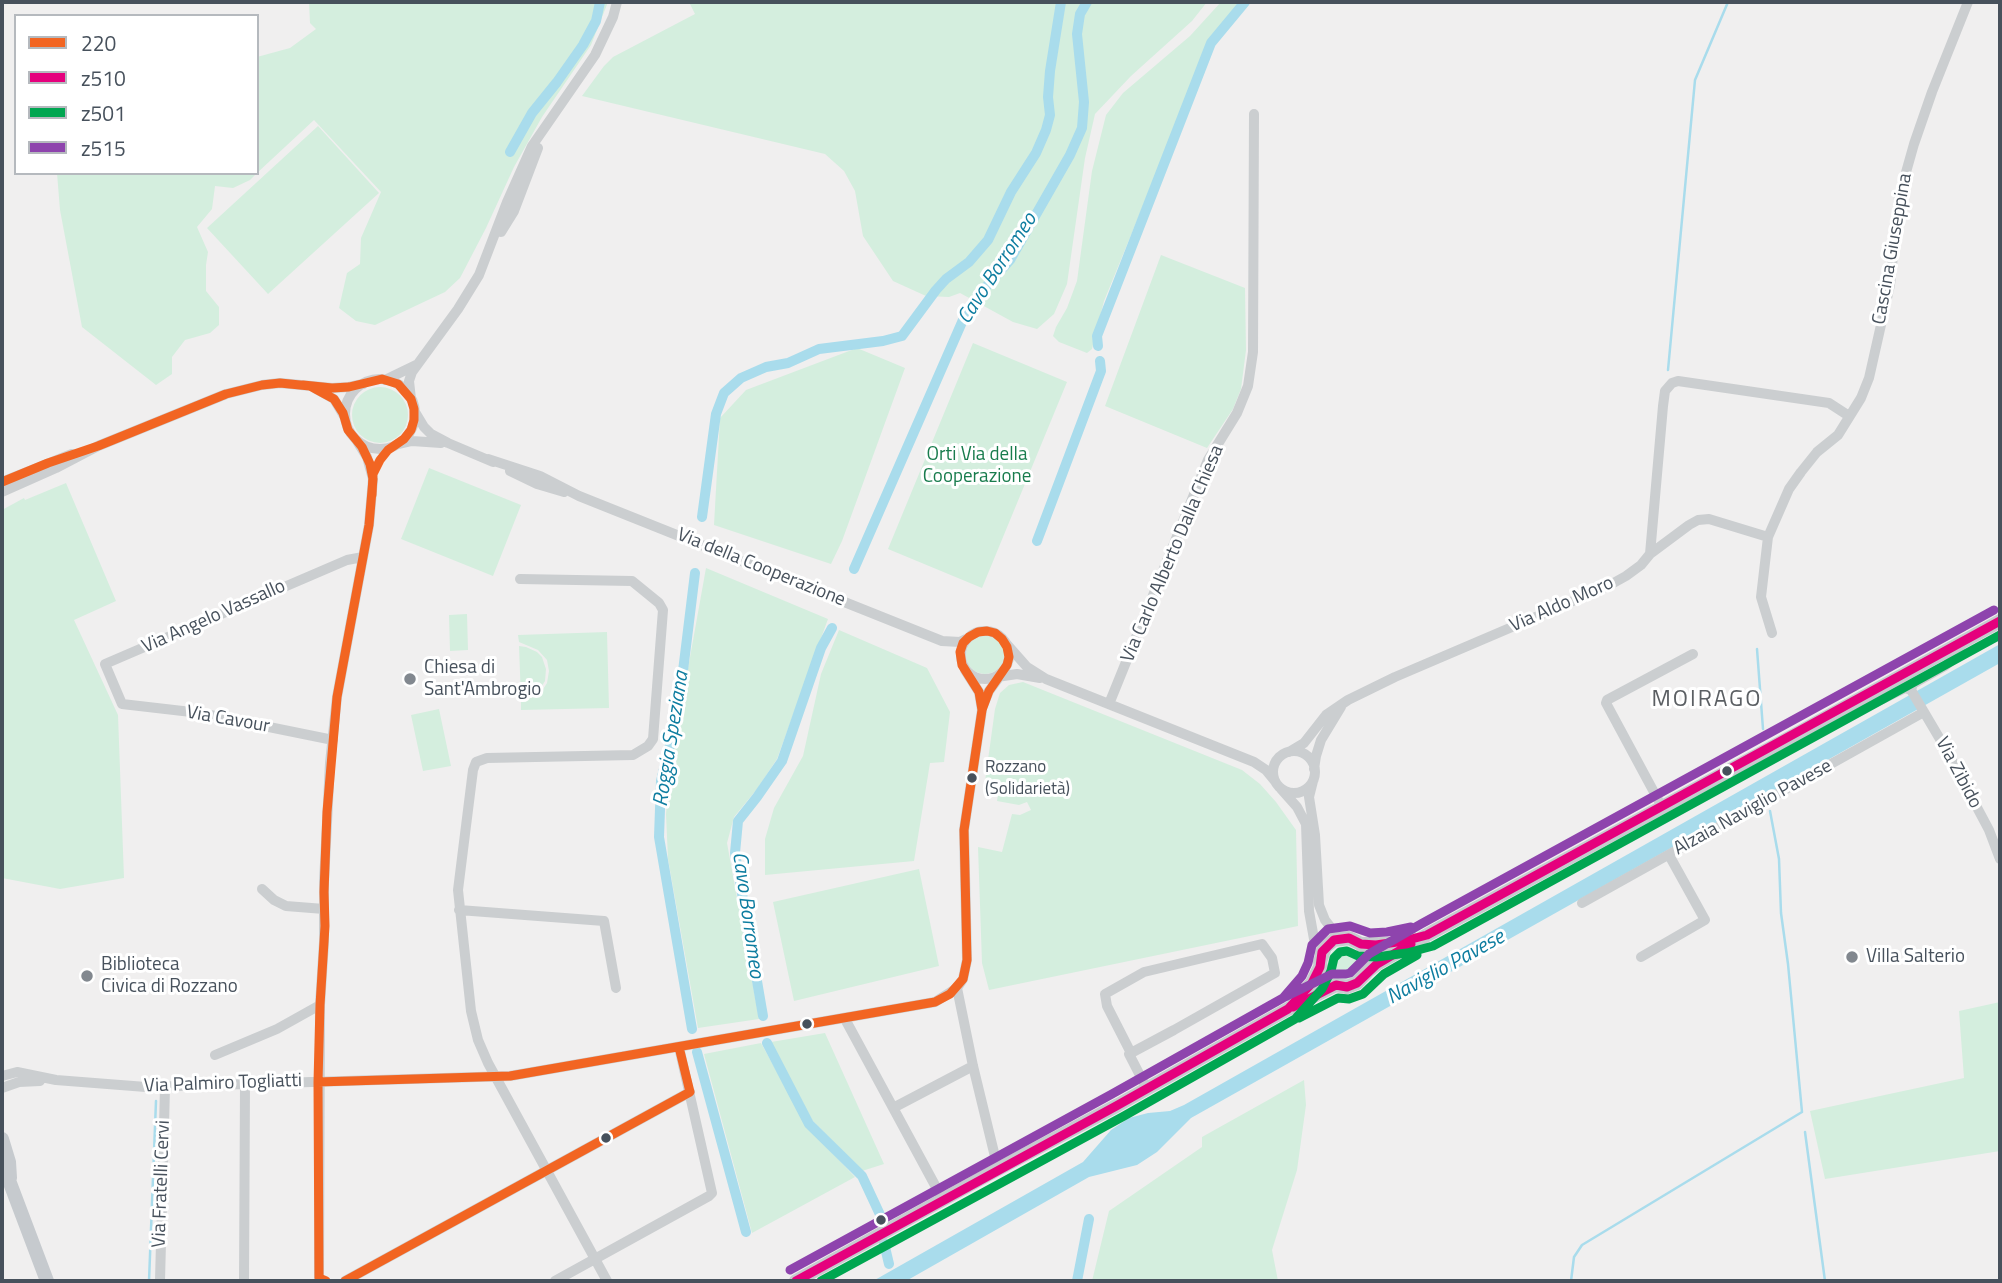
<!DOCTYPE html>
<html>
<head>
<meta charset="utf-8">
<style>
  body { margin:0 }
  #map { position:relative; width:2002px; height:1283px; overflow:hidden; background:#f0efef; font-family:"Titillium Web",sans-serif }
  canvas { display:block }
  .frame { position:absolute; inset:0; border:4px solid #47515c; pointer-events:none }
  .legend { position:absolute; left:14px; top:14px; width:245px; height:161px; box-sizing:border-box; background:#fff; border:2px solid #b5b9be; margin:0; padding:9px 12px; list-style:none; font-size:21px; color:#47515c }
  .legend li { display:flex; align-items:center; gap:14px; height:35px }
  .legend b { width:35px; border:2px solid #b5b9be }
</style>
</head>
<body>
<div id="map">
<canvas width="2002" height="1283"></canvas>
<div class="frame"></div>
<ul class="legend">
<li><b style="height:9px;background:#f26522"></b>220</li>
<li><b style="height:9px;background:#e5007d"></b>z510</li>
<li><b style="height:9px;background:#00a651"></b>z501</li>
<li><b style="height:9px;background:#8e44ad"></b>z515</li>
</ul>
</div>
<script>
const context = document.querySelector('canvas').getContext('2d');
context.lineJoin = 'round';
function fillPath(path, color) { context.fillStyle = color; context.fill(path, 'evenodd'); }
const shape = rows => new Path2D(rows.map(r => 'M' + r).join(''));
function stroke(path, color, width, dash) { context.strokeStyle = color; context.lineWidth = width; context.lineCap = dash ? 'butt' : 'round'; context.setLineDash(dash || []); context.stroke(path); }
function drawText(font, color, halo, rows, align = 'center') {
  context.font = font + ' "Titillium Web",sans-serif'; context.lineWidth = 6; context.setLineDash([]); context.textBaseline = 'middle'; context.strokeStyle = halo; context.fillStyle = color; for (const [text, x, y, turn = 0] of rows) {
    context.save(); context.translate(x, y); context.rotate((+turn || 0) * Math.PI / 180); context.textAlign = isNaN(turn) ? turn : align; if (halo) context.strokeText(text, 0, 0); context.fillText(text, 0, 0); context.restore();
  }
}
const green = shape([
  [309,2,608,2,591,45,542,117,514,167,486,228,460,278,445,292,375,325,356,321,339,308,347,273,360,264,361,238,381,192,314,120,257,173,257,57,290,48,316,29,310,23],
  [689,2,1207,2,1192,21,1131,76,1095,114,1085,158,1067,284,1054,314,1037,329,1013,322,960,293,949,297,926,296,893,281,863,236,855,191,844,171,825,154,582,96,604,66,613,57,695,14],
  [1221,2,1240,2,1210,41,1198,67,1172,135,1104,301,1092,349,1087,353,1059,342,1053,336,1056,327,1067,308,1077,281,1092,171,1106,115,1123,93,1190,36],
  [318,126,379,193,268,294,207,228],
  [57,173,257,173,250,180,233,188,215,186,212,209,197,227,208,252,206,265,206,291,219,307,219,325,210,333,185,340,172,357,172,374,156,385,82,327,60,210],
  [1161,255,1245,288,1246,350,1241,389,1233,409,1207,448,1105,406],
  [973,343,1067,382,982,588,888,549],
  [857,348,905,368,842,541,831,564,714,525,720,418,746,390],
  '352 415a28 28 0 1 1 56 0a28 28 0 1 1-56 0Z',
  [429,468,521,505,493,576,401,539],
  [66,483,116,601,74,620,118,715,124,878,60,889,2,878,2,510,24,498,25,500],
  [706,568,828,619,777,759,757,789,734,817,727,843,759,1019,698,1028,668,859,666,814,671,763],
  [467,614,468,650,450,651,449,615],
  [839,630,927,668,950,712,944,762,930,763,914,861,765,875,765,839,774,808,803,756,821,674],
  [607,632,609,708,521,710,521,702,540,694,547,683,549,671,547,660,538,650,519,642,518,635],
  '966 655a19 19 0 1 1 38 0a19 19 0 1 1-38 0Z',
  [519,646,526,647,537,652,542,657,546,669,545,681,538,692,533,696,521,699],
  [1023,682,1242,770,1260,784,1276,802,1296,830,1298,926,989,990,982,963,978,847,1002,852,1012,814,1020,815,1031,810,1027,802,1019,805,997,801,998,794,984,789,995,709,1000,693,1009,685],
  [439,709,451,766,423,771,411,715],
  [919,869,939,966,794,1001,773,902],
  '1328 963a17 17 0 1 1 34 0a17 17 0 1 1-34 0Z',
  [2000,1002,2000,1151,1825,1179,1810,1111,1964,1078,1959,1011],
  [825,1033,884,1164,862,1171,812,1120,771,1042],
  [761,1043,807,1126,855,1177,752,1233,704,1054],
  [1304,1080,1306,1105,1297,1170,1272,1250,1278,1281,1092,1281,1109,1211,1202,1147,1202,1137]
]);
const water = shape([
  [2000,644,2000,663,1191,1118,1157,1152,1137,1165,1089,1177,906,1281,873,1281,1083,1162,1111,1130,1129,1118,1148,1113,1170,1111,1184,1105]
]);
const stream = shape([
  [1668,370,1695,80,1728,2],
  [1757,649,1763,729],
  [1805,1132,1825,1281],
  [149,1281,156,1101],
  [1571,1281,1574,1257,1582,1245,1802,1112,1788,964,1781,913,1779,859,1770,811]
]);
const canal = shape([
  [510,152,532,113,557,82,583,45,596,21,600,2],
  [1098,346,1097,336,1211,43,1245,2],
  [702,517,716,414,724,393,741,378,766,367,788,363,819,349,883,341,902,336,936,290,946,279,969,262,988,240,1011,192,1036,153,1046,130,1050,115,1048,97,1050,71,1061,2],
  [1037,541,1101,371,1100,361],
  [854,569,966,313,984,289,1010,260,1070,155,1082,128,1084,102,1077,34,1080,14,1087,2],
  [763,1016,735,853,738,821,757,797,782,761,821,648,832,628],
  [692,1029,659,837,661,781,673,733,682,679,695,573],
  [767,1043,809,1124,862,1176,883,1221],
  [697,1052,746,1232],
  [884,1243,889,1264],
  [1077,1281,1089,1219]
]);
const minor = shape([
  [501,232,514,211,538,148],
  '345 414a35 35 0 1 1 70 0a35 35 0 1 1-70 0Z',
  [385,380,416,365],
  [316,389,334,399,344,416],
  [411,399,409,381,412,372,458,309,479,275,507,202,532,146,595,55,613,17,617,2],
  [415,412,424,427,431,434,448,443,493,462],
  [399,444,412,441,441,443],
  [488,459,540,476,579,496,942,641,960,642,966,639],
  [510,471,537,484,564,492],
  [2,482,72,454],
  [2,492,56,468,98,446,226,394,262,385,280,383,332,388,349,387,363,384],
  [1650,554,1663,406,1665,391,1672,383,1678,381,1829,403,1849,416],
  [520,579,632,581,659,603,663,610,653,739,648,746,633,755,487,758,476,762,473,770,458,890,471,1011,478,1040,488,1063,607,1281],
  '961 655a24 24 0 1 1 48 0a24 24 0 1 1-48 0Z',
  [1772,633,1761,597,1768,537,1789,489,1801,472,1817,452,1838,435,1861,398,1869,378,1890,285,1899,197,1914,144,1932,92,1968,2],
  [1004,641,1027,667,1046,679,1254,762,1266,770,1275,781],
  [997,677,1017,674,1040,678],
  [1911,690,1947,751,1989,830,2000,859],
  [1911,690,1913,684,1945,666,1956,657,1963,642],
  [1853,703,1868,706,1905,688,1911,690],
  [1109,704,1208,460,1237,413,1248,386,1253,352,1254,114],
  [982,708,989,691,1000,676],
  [333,740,200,713,122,704,105,664,347,560,363,557],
  '1273 772a21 21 0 1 1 42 0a21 21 0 1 1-42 0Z',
  [1289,752,1304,743,1326,715,1348,700,1395,677,1608,586,1626,576,1641,565,1650,554,1689,525,1698,520,1709,519,1768,537],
  [1314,769,1316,756,1321,740,1341,707],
  [1313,781,1309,797,1315,835,1319,905,1325,920,1339,938],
  [1281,789,1297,807,1306,824,1309,911,1314,939,1321,957],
  [1662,807,1606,703,1607,700,1693,654],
  [262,889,274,900,286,906,324,909],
  [1582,903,1924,712],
  [459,910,604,921,616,988],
  [1641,957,1705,920,1669,855],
  [957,988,973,1066,998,1169],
  [845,1019,943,1200],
  [1131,1053,1107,1006,1105,994,1144,972,1262,944,1272,958,1275,973,1174,1030,1131,1053,1129,1054,1147,1089],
  [215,1055,277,1029,320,1005],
  [2,1076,17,1072,56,1080,146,1087,510,1076,935,1002,957,988,963,979,967,960,964,830,982,710,979,692,965,670],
  [2,1088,19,1082,40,1081],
  [893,1108,973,1066],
  [319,1278,320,1005,324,942,324,882,330,763,337,697,369,525,373,479,367,457,357,441],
  [160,1281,165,1087],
  [244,1281,245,1084],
  [345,1281,690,1092],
  [555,1281,709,1196,712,1193,679,1047]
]);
const major = shape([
  [1361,944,1389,944,1413,939],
  [1336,985,1326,978,1322,971,1320,962,1325,947,1334,940,1349,938,1361,944,1369,958,1368,971],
  [1294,1003,1312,983,1320,967],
  [2,1139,9,1162,10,1178],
  [2,1168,10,1183,47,1281],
  [796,1281,998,1169,1118,1105,1288,1009,1336,985,1347,987,1357,983,1368,971,1377,964,1427,935,1793,736,2000,621]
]);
const bus1 = shape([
  [303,385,332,388,349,387,382,379,398,384,411,399,414,409,414,420,411,430,404,439,388,450,380,460,373,474,372,495],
  [2,482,48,463,98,446,226,394,262,385,280,383,310,386,334,399,343,413,348,430,362,447,370,464,373,479,369,525,337,697,327,812,324,892,325,926,320,1005,318,1082,319,1278,326,1281],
  [987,631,995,633,1002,639,1007,647,1009,657,1007,665,989,691,982,710,979,692,962,665,960,652,963,643,969,637,978,632,987,631],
  [318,1082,510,1076,935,1002,950,994,963,979,967,960,964,830,982,710],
  [345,1281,690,1092,679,1047]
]);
const bus2 = shape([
  [1293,1007,1336,985,1347,987,1357,983,1377,964,1411,944],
  [796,1281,1118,1105,1288,1009,1312,983,1320,967,1322,952,1334,940,1349,938,1361,944,1376,945,1404,941,1427,935,2000,621]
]);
const bus3 = shape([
  [1299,1018,1338,998,1349,999,1363,994,1384,974,1417,955],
  [821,1281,1124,1116,1295,1019,1322,989,1331,971,1334,958,1340,952,1347,951,1358,956,1376,957,1407,953,1433,946,2000,635]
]);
const bus4 = shape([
  [1283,998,1302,976,1308,963,1312,945,1328,929,1350,926,1370,933,1387,932,1411,927],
  [790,1270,1112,1094,1283,998,1332,974,1346,974,1350,973,1369,954,1421,924,1994,610]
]);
const markers = [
  [410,679,7,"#82888f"],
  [1727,771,6,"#47515c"],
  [972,778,6,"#47515c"],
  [1852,957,7,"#82888f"],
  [87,976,7,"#82888f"],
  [807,1024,6,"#47515c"],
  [606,1138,6,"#47515c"],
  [881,1220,6,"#47515c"]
];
const busNames = [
  ["Rozzano",985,768],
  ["(Solidarietà)",985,790]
];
const streetNames = [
  ["Cascina Giuseppina",1893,249,-80],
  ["Via Carlo Alberto Dalla Chiesa",1173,554,-67],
  ["Via della Cooperazione",761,568,22],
  ["Via Aldo Moro",1562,605,-24],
  ["Via Angelo Vassallo",214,617,-24],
  ["Via Cavour",228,720,10],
  ["Via Zibido",1958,773,62],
  ["Alzaia Naviglio Pavese",1753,808,-29],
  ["Via Palmiro Togliatti",223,1084,-2],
  ["Via Fratelli Cervi",162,1184,-88]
];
const parkNames = [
  ["Orti Via della",977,455],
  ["Cooperazione",977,477]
];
const poiNames = [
  ["Chiesa di",424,668],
  ["Sant'Ambrogio",424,690],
  ["Villa Salterio",1866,957],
  ["Biblioteca",101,965],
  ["Civica di Rozzano",101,987]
];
const waterNames = [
  ["Cavo Borromeo",998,269,-57],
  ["Roggia Speziana",672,739,-81],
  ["Cavo Borromeo",747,915,82],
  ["Naviglio Pavese",1446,968,-29]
];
const quarterNames = [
  ["MOIRAGO",1707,700]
];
fillPath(green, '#d4eede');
fillPath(water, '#a9dcec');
stroke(stream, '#a9dcec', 2.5);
stroke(canal, '#a9dcec', 10);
stroke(minor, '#cbced0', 10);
stroke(major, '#c6cace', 14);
stroke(bus1, '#f26522', 9);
stroke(bus2, '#e5007d', 9);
stroke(bus3, '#00a651', 9);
stroke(bus4, '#8e44ad', 9);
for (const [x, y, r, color] of markers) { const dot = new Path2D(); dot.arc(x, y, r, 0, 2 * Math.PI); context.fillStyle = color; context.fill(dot); stroke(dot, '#fff', 2.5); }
drawText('17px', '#47515c', '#fff', busNames, 'left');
drawText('19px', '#47515c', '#fff', streetNames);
drawText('19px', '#187c4d', '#fff', parkNames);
drawText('19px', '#47515c', '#fff', poiNames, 'left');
drawText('italic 21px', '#0e7da0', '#fff', waterNames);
context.letterSpacing = '2px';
drawText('23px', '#5b5f63', '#fff', quarterNames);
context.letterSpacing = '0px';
</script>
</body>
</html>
